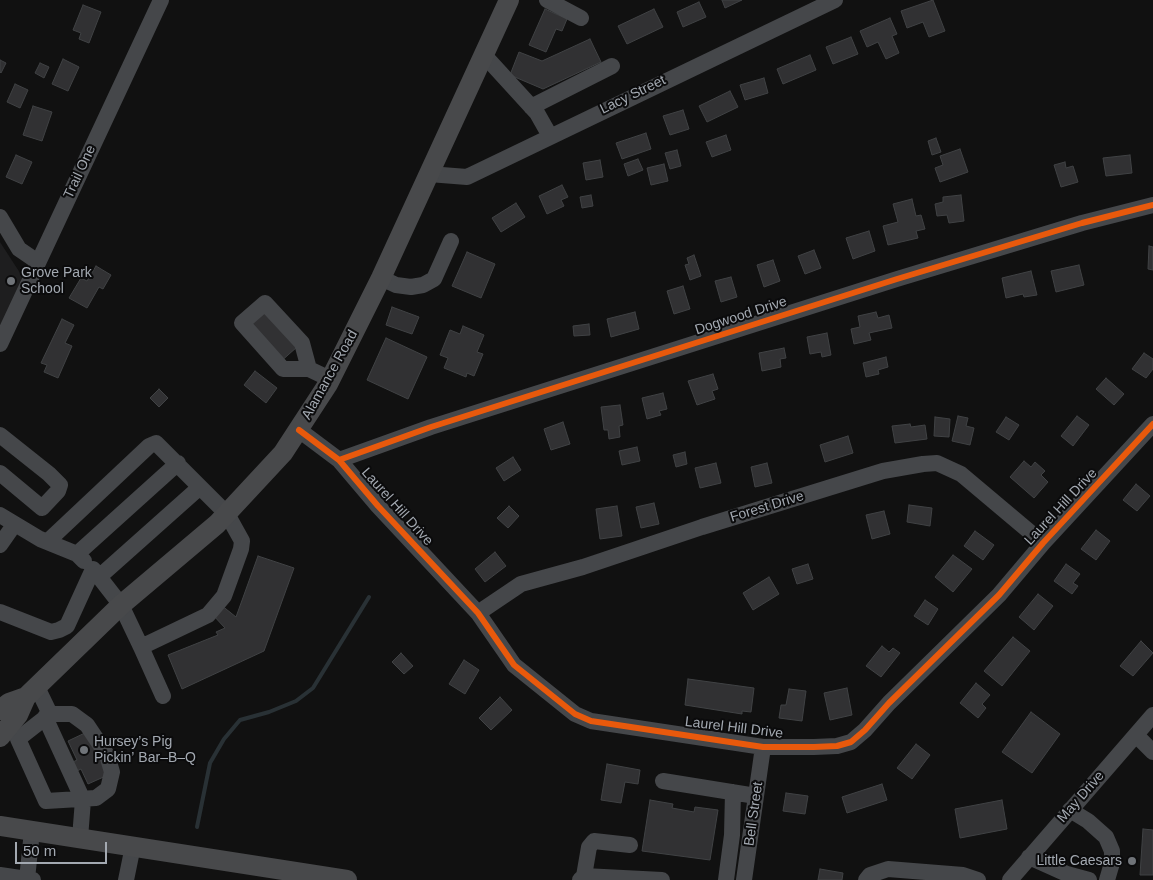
<!DOCTYPE html>
<html>
<head>
<meta charset="utf-8">
<style>
  body { margin:0 }
  #map { position:relative; width:1153px; height:880px; overflow:hidden; background:#111; font-family:Helvetica,sans-serif }
  canvas { display:block }
  .scale { position:absolute; left:15px; top:842px; width:92px; height:22px; box-sizing:border-box; border:2px solid #a3a9b1; border-top:0; padding-left:6px; font-size:15px; line-height:18px; white-space:nowrap; color:#a3a9b1; -webkit-text-stroke:4px #0b0b0c; paint-order:stroke }
</style>
</head>
<body>
<div id="map">
<canvas width="1153" height="880"></canvas>
<div class="scale">50 m</div>
</div>
<script>
const context = document.querySelector('canvas').getContext('2d');
context.lineJoin = 'round';
function fillPath(path, color) { context.fillStyle = color; context.fill(path, 'evenodd'); }
const shape = rows => new Path2D(rows.map(r => 'M' + r).join(''));
function stroke(path, color, width, dash) { context.strokeStyle = color; context.lineWidth = width; context.lineCap = dash ? 'butt' : 'round'; context.setLineDash(dash || []); context.stroke(path); }
function drawText(font, color, halo, rows, align = 'center') {
  context.font = font + ' Helvetica,sans-serif'; context.lineWidth = 4; context.setLineDash([]); context.textBaseline = 'middle'; context.strokeStyle = halo; context.fillStyle = color; for (const [text, x, y, turn = 0] of rows) {
    context.save(); context.translate(x, y); context.rotate((+turn || 0) * Math.PI / 180); context.textAlign = isNaN(turn) ? turn : align; if (halo) context.strokeText(text, 0, 0); context.fillText(text, 0, 0); context.restore();
  }
}
const built = shape([
  [0,242,22,276,21,287,0,329]
]);
const stream = shape([
  [197,827,210,763,224,739,240,720,269,712,296,701,313,688,369,597]
]);
const building = shape([
  [722,0,742,0,725,8,722,0],
  [933,0,945,31,929,37,923,22,907,28,901,11,933,0],
  [699,2,706,17,683,27,677,12,699,2],
  [83,5,101,12,89,43,79,39,81,33,73,30,83,5],
  [545,9,567,19,562,31,556,29,546,52,529,45,545,9],
  [654,9,663,27,627,44,618,26,654,9],
  [890,18,897,34,892,36,899,53,886,59,878,42,867,47,860,31,890,18],
  [851,37,858,54,833,64,826,47,851,37],
  [590,39,601,62,543,89,510,75,519,52,542,61,590,39],
  [810,55,816,70,783,84,777,69,810,55],
  [63,59,79,67,68,91,52,84,63,59],
  [0,60,6,63,1,73,0,72,0,60],
  [40,63,49,67,44,78,35,73,40,63],
  [764,78,768,93,745,100,740,85,764,78],
  [15,84,28,90,20,108,7,102,15,84],
  [730,91,738,107,707,122,699,106,730,91],
  [33,106,52,112,42,141,23,135,33,106],
  [683,110,689,129,670,135,663,116,683,110],
  [646,133,651,149,622,159,616,143,646,133],
  [726,135,731,150,712,157,706,142,726,135],
  [936,138,941,152,932,155,928,141,936,138],
  [960,149,968,172,940,182,935,168,943,165,940,156,960,149],
  [677,150,681,166,670,169,665,153,677,150],
  [16,155,32,162,22,184,6,177,16,155],
  [1130,155,1132,173,1106,176,1103,158,1130,155],
  [638,159,643,170,628,176,624,164,638,159],
  [600,160,603,177,586,180,583,163,600,160],
  [1065,162,1066,168,1073,166,1078,182,1061,187,1054,165,1065,162],
  [664,164,668,181,651,185,647,168,664,164],
  [562,185,568,197,561,200,564,206,547,214,539,196,562,185],
  [591,195,593,206,582,208,580,197,591,195],
  [961,195,964,221,949,223,947,215,937,216,935,204,943,202,943,197,961,195],
  [912,199,916,216,921,215,925,229,916,231,918,238,888,245,883,226,898,222,893,204,912,199],
  [516,203,525,217,501,232,492,218,516,203],
  [869,231,875,251,853,259,846,238,869,231],
  [1149,246,1153,247,1153,270,1148,269,1149,246],
  [814,250,821,268,805,274,798,256,814,250],
  [467,252,495,264,481,298,452,286,467,252],
  [694,255,701,276,690,280,685,265,689,264,687,258,694,255],
  [773,260,780,281,764,287,757,265,773,260],
  [1079,265,1084,285,1056,292,1051,271,1079,265],
  [96,266,111,275,103,289,99,287,87,308,69,298,81,278,87,281,96,266],
  [1031,271,1037,295,1024,297,1023,294,1006,298,1002,278,1031,271],
  [731,277,737,297,721,302,715,281,731,277],
  [683,286,690,309,674,314,667,291,683,286],
  [392,307,419,317,412,334,386,325,392,307],
  [262,309,297,347,279,363,244,325,262,309],
  [635,312,639,329,611,337,607,319,635,312],
  [876,312,878,318,889,315,892,328,869,333,871,340,854,344,851,329,860,327,858,316,876,312],
  [62,319,74,325,65,343,72,346,58,378,44,372,47,365,41,363,62,319],
  [589,324,590,335,574,336,573,326,589,324],
  [463,326,484,335,477,352,483,354,474,376,467,373,466,377,444,368,448,358,440,355,450,330,460,334,463,326],
  [827,333,831,355,822,357,821,352,810,354,807,337,827,333],
  [386,338,427,357,408,399,367,380,386,338],
  [784,348,786,358,780,359,781,367,762,371,759,353,784,348],
  [1144,353,1153,359,1153,369,1146,378,1132,369,1144,353],
  [886,357,888,367,878,370,879,374,866,377,863,363,886,357],
  [255,371,277,388,266,403,244,385,255,371],
  [713,374,718,389,712,391,715,399,697,405,688,381,713,374],
  [1106,378,1124,394,1114,405,1096,389,1106,378],
  [159,389,168,398,159,407,150,398,159,389],
  [663,393,667,409,659,411,661,415,647,419,642,398,663,393],
  [620,405,623,425,619,426,620,437,609,439,608,430,604,430,601,407,620,405],
  [958,416,968,418,966,426,974,428,970,445,952,441,958,416],
  [1077,416,1089,425,1073,446,1061,436,1077,416],
  [935,417,950,419,949,437,934,436,935,417],
  [1006,417,1019,425,1009,440,996,432,1006,417],
  [563,422,570,444,551,450,544,429,563,422],
  [910,424,911,427,925,425,927,439,895,443,892,426,910,424],
  [848,436,853,453,825,462,820,445,848,436],
  [637,447,640,461,622,465,619,451,637,447],
  [685,452,687,464,676,467,673,455,685,452],
  [513,457,521,470,504,481,496,468,513,457],
  [1024,461,1031,467,1035,462,1045,471,1041,475,1048,482,1034,498,1010,477,1024,461],
  [716,463,721,483,700,488,695,468,716,463],
  [767,463,772,483,755,487,751,467,767,463],
  [1136,484,1150,496,1137,511,1123,500,1136,484],
  [654,503,659,524,641,528,636,507,654,503],
  [909,505,932,508,930,526,907,522,909,505],
  [509,506,519,516,508,528,497,518,509,506],
  [617,506,622,536,600,539,596,509,617,506],
  [884,511,890,534,872,539,866,515,884,511],
  [1096,530,1110,541,1096,560,1081,549,1096,530],
  [975,531,994,545,983,560,964,546,975,531],
  [495,552,506,566,485,582,475,569,495,552],
  [953,555,972,569,953,592,935,577,953,555],
  [258,556,294,568,264,651,182,689,168,655,218,635,216,632,225,628,212,614,221,605,236,617,258,556],
  [808,564,813,579,797,584,792,569,808,564],
  [1066,564,1080,574,1073,583,1078,586,1072,594,1054,581,1066,564],
  [769,577,779,594,753,610,743,593,769,577],
  [1038,594,1053,606,1034,630,1019,617,1038,594],
  [925,600,938,609,928,625,914,616,925,600],
  [1013,637,1030,651,1002,686,984,671,1013,637],
  [1141,641,1153,653,1133,676,1120,666,1141,641],
  [882,646,889,652,893,648,900,653,881,677,866,666,882,646],
  [401,653,413,666,404,674,392,662,401,653],
  [464,660,479,670,465,694,449,684,464,660],
  [688,679,754,688,751,712,742,711,742,714,685,705,688,679],
  [976,683,990,695,982,704,986,708,978,718,960,703,976,683],
  [847,688,852,715,830,720,824,693,847,688],
  [789,689,806,691,802,721,779,718,781,705,786,705,789,689],
  [500,697,512,710,491,730,479,718,500,697],
  [1031,712,1060,734,1032,773,1002,752,1031,712],
  [87,732,108,775,88,784,81,769,77,771,73,762,77,760,68,741,87,732],
  [916,744,930,755,912,779,897,768,916,744],
  [607,764,640,770,638,784,625,782,621,803,601,800,607,764],
  [882,784,887,800,847,813,842,797,882,784],
  [786,793,808,796,805,814,783,811,786,793],
  [650,800,673,804,672,808,694,812,695,807,718,810,710,860,642,851,650,800],
  [1002,800,1007,829,960,838,955,809,1002,800],
  [1143,829,1153,830,1153,875,1140,875,1143,829],
  [820,869,843,873,842,880,818,880,820,869]
]);
const minor = shape([
  [547,0,581,18],
  [484,55,537,113,550,136],
  [531,107,612,66],
  [429,174,467,177,835,0],
  [0,217,19,249,38,262],
  [381,278,396,285,411,287,423,285,434,279,451,241],
  [0,344,161,0],
  [309,369,283,369,242,323,265,303,302,343,309,369,330,379],
  [299,430,339,460,378,506,478,613,514,665,575,714,591,721,763,747,814,747,837,746,851,742,865,730,889,703,999,595,1043,543,1153,424],
  [0,435,49,474,60,485,58,491,42,508,0,473],
  [339,460,431,427,897,279,1082,223,1153,205],
  [0,515,40,539,77,554,84,561],
  [0,545,14,525],
  [77,554,178,463],
  [99,577,200,487],
  [0,612,51,632,59,630,67,626,93,569,121,605,141,647,208,615,224,596,241,549,242,541,227,514,156,443,149,446,47,542],
  [478,613,521,584,583,567,702,527,883,471,923,464,937,463,961,474,1043,543],
  [141,647,163,696],
  [37,687,50,714],
  [50,714,72,714,87,725,107,755,112,772,108,789,96,798,46,801,18,739,50,714],
  [45,717,83,800,80,838],
  [1136,735,1153,752],
  [663,781,756,796],
  [1070,810,1088,821,1106,837,1112,851,1112,863,1107,880],
  [32,831,27,879,33,880],
  [1029,857,1067,874,1089,880],
  [0,875,27,879],
  [584,876,589,847,594,841,630,845],
  [126,880,133,846],
  [580,880,584,876,662,880],
  [726,880,732,835,733,792],
  [744,880,763,747],
  [866,880,870,875,888,869,963,875,978,880],
  [1010,880,1153,715]
]);
const major = shape([
  [0,710,9,703,26,697],
  [0,737,18,715,26,697,121,605,217,524,283,453,328,384,381,278,509,0],
  [0,826,347,880]
]);
const cycleway = shape([
  [299,430,339,460,378,506,478,613,514,665,575,714,591,721,763,747,814,747,837,746,851,742,865,730,889,703,999,595,1043,543,1153,424],
  [339,460,431,427,897,279,1082,223,1153,205]
]);
const markers = [
  [11,281,5,"#707479"],
  [84,750,5,"#707479"],
  [1132,861,5,"#707479"]
];
const streetNames = [
  ["Lacy Street",633,95,-26],
  ["Trail One",80,172,-65],
  ["Dogwood Drive",741,316,-18],
  ["Alamance Road",330,375,-61],
  ["Laurel Hill Drive",397,507,48],
  ["Forest Drive",767,507,-17],
  ["Laurel Hill Drive",1061,507,-47],
  ["Laurel Hill Drive",734,728,7],
  ["May Drive",1081,797,-49],
  ["Bell Street",754,814,-82]
];
const poiNames = [
  ["Grove Park",21,273],
  ["School",21,289],
  ["Hursey’s Pig",94,742],
  ["Pickin’ Bar–B–Q",94,758],
  ["Little Caesars",1122,861,"right"]
];
fillPath(built, '#1e1e1f');
stroke(stream, '#293135', 4);
fillPath(building, '#313133');
stroke(building, '#404244', 1);
stroke(minor, '#45474a', 16);
stroke(major, '#48494b', 20);
stroke(cycleway, '#e8590c', 6);
for (const [x, y, r, color] of markers) { const dot = new Path2D(); dot.arc(x, y, r, 0, 2 * Math.PI); context.fillStyle = color; context.fill(dot); stroke(dot, '#0b0b0c', 2); }
drawText('14px', '#a3a9b1', '#0b0b0c', streetNames);
drawText('14px', '#a3a9b1', '#0b0b0c', poiNames, 'left');
</script>
</body>
</html>
